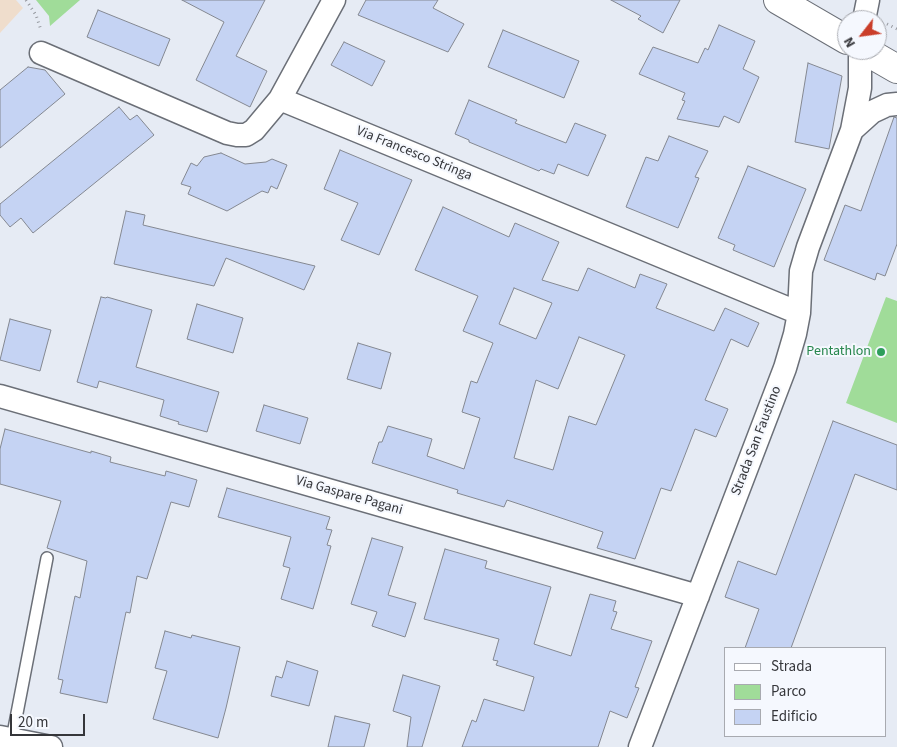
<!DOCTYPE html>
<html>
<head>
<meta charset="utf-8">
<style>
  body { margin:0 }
  #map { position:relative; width:897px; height:747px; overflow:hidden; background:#e6ebf4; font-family:"Source Sans 3",sans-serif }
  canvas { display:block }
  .legend { position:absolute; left:724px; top:647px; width:162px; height:90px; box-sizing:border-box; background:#f5f8fe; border:1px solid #a8aab0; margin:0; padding:6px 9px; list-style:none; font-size:15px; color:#35363a }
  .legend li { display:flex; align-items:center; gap:10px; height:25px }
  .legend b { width:25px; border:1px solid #a8aab0 }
  .north { position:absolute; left:837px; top:10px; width:50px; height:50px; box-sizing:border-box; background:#f5f8fe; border:1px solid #a8aab0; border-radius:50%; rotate:240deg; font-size:14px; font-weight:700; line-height:20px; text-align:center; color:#35363a }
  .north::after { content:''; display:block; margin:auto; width:18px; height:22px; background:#ca3e2a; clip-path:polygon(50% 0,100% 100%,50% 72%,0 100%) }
  .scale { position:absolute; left:10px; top:714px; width:75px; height:22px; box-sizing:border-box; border:2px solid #35363a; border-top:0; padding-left:6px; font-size:15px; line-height:18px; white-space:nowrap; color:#35363a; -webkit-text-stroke:4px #f5f8fe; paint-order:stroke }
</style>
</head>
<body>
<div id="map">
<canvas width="897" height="747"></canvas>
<ul class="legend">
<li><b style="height:6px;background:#fff"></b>Strada</li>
<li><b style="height:14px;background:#a0dc99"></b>Parco</li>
<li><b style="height:14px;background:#c5d3f3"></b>Edificio</li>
</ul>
<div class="north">N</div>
<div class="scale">20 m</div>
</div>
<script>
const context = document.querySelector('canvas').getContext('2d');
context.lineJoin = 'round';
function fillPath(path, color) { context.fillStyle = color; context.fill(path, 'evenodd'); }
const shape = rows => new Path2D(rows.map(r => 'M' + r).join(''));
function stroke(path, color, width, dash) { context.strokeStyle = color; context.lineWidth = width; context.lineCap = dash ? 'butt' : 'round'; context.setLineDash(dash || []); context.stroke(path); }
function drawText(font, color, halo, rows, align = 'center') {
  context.font = font + ' "Source Sans 3",sans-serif'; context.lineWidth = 4; context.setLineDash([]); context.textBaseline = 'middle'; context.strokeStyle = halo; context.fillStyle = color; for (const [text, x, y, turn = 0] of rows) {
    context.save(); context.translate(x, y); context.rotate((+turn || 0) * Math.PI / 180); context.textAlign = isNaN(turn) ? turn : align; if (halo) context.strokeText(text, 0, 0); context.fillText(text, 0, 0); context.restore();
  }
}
const education = shape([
  [0,0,16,0,23,8,0,33]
]);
const green = shape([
  [36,0,80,0,50,26,49,16],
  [886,297,897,301,897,423,846,403]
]);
const building = shape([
  [182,0,265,0,236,56,267,71,250,107,196,80,224,22,182,0],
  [366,0,438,0,433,8,464,24,448,52,358,15,366,0],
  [611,0,680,0,663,33,638,19,641,16,611,0],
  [98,10,170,39,159,66,87,37,98,10],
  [719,25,755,41,743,69,759,77,739,123,724,116,719,127,677,119,685,101,682,100,685,93,639,74,653,47,698,63,705,48,708,50,719,25],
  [503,30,579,61,564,98,488,67,503,30],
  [344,42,385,61,372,86,331,65,344,42],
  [808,63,842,76,829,149,795,142,808,63],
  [28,67,45,70,65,94,0,148,0,90,28,67],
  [469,100,517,120,515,123,566,143,575,123,606,135,588,176,558,164,554,174,541,169,539,171,469,142,469,140,455,134,469,100],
  [119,107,130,120,137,115,154,135,33,233,21,218,10,227,0,215,0,204,119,107],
  [894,117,897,118,897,244,885,276,877,273,875,280,824,260,845,205,861,211,894,117],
  [669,136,708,151,695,177,699,178,678,228,626,207,646,157,658,161,669,136],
  [340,150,412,180,379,255,341,240,358,203,324,189,340,150],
  [221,153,245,164,266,162,272,159,287,165,277,189,271,186,268,193,262,191,227,211,188,194,191,187,181,184,191,163,197,166,204,157,221,153],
  [748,166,806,189,774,267,733,250,735,245,718,238,748,166],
  [443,207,509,237,515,223,559,242,542,280,578,291,588,268,635,288,640,274,667,284,656,308,684,319,714,331,725,308,759,323,748,347,731,339,705,400,728,409,716,437,695,429,671,491,661,488,635,559,597,548,603,532,507,500,504,507,457,493,458,490,372,463,379,442,382,442,388,426,432,439,427,456,464,469,480,418,462,412,471,381,477,383,493,343,463,331,478,296,415,270,443,207],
  [514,288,552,303,536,339,499,324,514,288],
  [579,337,625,355,596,425,569,416,553,470,514,458,536,380,558,389,579,337],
  [126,211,145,215,143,225,315,266,304,290,226,258,214,286,114,264,126,211],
  [101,297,106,298,107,297,152,310,136,367,219,392,207,432,178,424,179,422,160,416,164,400,99,381,97,388,77,382,101,297],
  [197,304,243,318,233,353,187,339,197,304],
  [10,319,51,330,40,371,0,360,10,319],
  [358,343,391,353,381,389,347,379,358,343],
  [264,405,308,418,300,444,256,431,264,405],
  [833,421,897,445,897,490,855,474,791,648,745,648,759,609,725,597,738,561,776,575,833,421],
  [5,429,91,453,91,451,111,457,110,462,165,476,166,471,197,480,189,507,171,502,147,579,137,576,130,613,126,612,107,703,60,693,63,680,58,679,75,596,80,598,87,561,47,548,61,501,0,484,0,449,5,429],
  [227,488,330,517,326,529,332,530,327,545,331,546,313,609,281,599,290,568,283,566,291,537,218,517,227,488],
  [372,538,403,547,388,595,416,603,405,637,372,626,377,612,351,604,372,538],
  [445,549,487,561,485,568,551,587,534,644,571,656,590,594,616,601,613,611,617,612,611,629,652,641,635,687,639,688,627,718,610,711,598,747,462,747,472,720,476,722,484,699,524,711,534,677,496,665,498,661,493,660,499,639,424,619,445,549],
  [165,631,191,638,192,635,240,647,226,708,218,738,153,719,167,671,155,668,165,631],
  [287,661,318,671,309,706,271,696,276,676,282,678,287,661],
  [403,675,440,686,422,747,407,747,411,717,393,711,403,675],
  [335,716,370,724,364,747,328,747,335,716]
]);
const path = shape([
  [26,0,36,15,41,30],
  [887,24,897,29]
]);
const lane = shape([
  [12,739,47,558]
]);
const street = shape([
  [864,20,868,0],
  [41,53,227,133,237,135,246,135,254,130,280,99,799,313],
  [280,99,334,0],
  [852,130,872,112,887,105,897,104],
  [0,396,698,596],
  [0,737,51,747],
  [640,747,785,368,795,334,799,313,801,271,808,247,852,130,860,88,860,50]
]);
const secondary = shape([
  [778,0,847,40],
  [864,50,897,69]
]);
const markers = [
  [881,352,5,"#2e9e5b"]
];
const streetNames = [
  ["Via Francesco Stringa",414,154,22],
  ["Strada San Faustino",757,441,-69],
  ["Via Gaspare Pagani",349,496,16]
];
const leisureNames = [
  ["Pentathlon",871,352]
];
fillPath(education, '#efddcc');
fillPath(green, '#a0dc99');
fillPath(building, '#c5d3f3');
stroke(building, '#848891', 1);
stroke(lane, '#6b6f77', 14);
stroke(street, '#6b6f77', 25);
stroke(secondary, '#6b6f77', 30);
stroke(path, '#92959b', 3, [1, 4]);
stroke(lane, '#fff', 11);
stroke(street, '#fff', 22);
stroke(secondary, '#fff', 28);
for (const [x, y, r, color] of markers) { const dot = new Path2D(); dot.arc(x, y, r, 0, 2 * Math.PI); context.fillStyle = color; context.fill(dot); stroke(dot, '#f5f8fe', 2); }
drawText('14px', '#35363a', '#f5f8fe', streetNames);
drawText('14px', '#27864d', '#f5f8fe', leisureNames, 'right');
</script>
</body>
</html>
